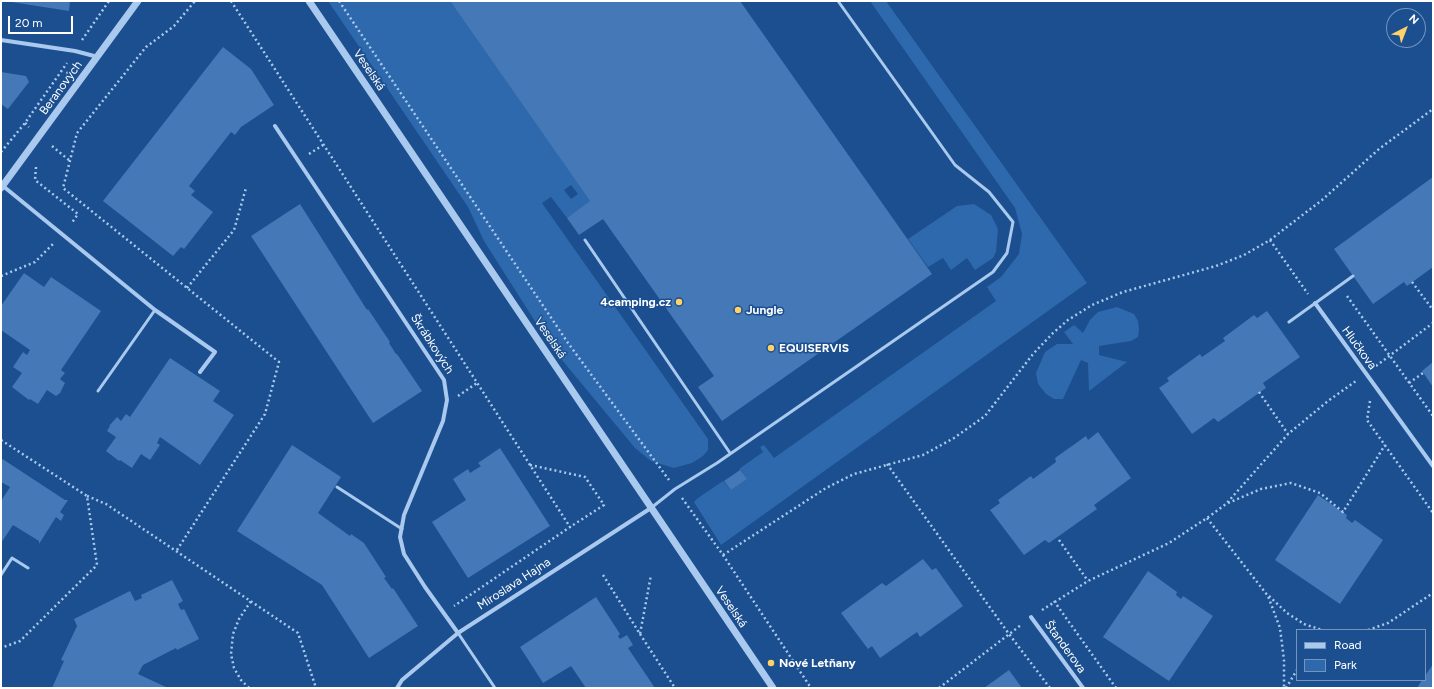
<!DOCTYPE html>
<html>
<head>
<meta charset="utf-8">
<style>
  body { margin:0 }
  #map { position:relative; width:1434px; height:689px; overflow:hidden; background:#1b4f8f; font-family:Figtree,sans-serif }
  canvas { display:block }
  .frame { position:absolute; inset:0; border:2px solid #fff; pointer-events:none }
  .legend { position:absolute; left:1296px; top:629px; width:130px; height:52px; box-sizing:border-box; background:#1b4f8f; border:1px solid #7695bc; margin:0; padding:5px 7px; list-style:none; font-size:12px; color:#fff }
  .legend li { display:flex; align-items:center; gap:8px; height:20px }
  .legend b { width:20px; border:1px solid #7695bc }
  .north { position:absolute; left:1386px; top:8px; width:40px; height:40px; box-sizing:border-box; background:#1b4f8f; border:1px solid #7695bc; border-radius:50%; rotate:42deg; font-size:11px; font-weight:700; line-height:16px; text-align:center; color:#fff }
  .north::after { content:''; display:block; margin:auto; width:14px; height:18px; background:#ffd166; clip-path:polygon(50% 0,100% 100%,50% 72%,0 100%) }
  .scale { position:absolute; left:8px; top:16px; width:65px; height:18px; box-sizing:border-box; border:2px solid #fff; border-top:0; padding-left:5px; font-size:12px; line-height:14px; white-space:nowrap; color:#fff; -webkit-text-stroke:3px #1b4f8f; paint-order:stroke }
</style>
</head>
<body>
<div id="map">
<canvas width="1434" height="689"></canvas>
<div class="frame"></div>
<ul class="legend">
<li><b style="height:5px;background:#a9c9ee"></b>Road</li>
<li><b style="height:11px;background:#2e69ad"></b>Park</li>
</ul>
<div class="north">N</div>
<div class="scale">20 m</div>
</div>
<script>
const context = document.querySelector('canvas').getContext('2d');
context.lineJoin = 'round';
function fillPath(path, color) { context.fillStyle = color; context.fill(path, 'evenodd'); }
const shape = rows => new Path2D(rows.map(r => 'M' + r).join(''));
function stroke(path, color, width, dash) { context.strokeStyle = color; context.lineWidth = width; context.lineCap = dash ? 'butt' : 'round'; context.setLineDash(dash || []); context.stroke(path); }
function drawText(font, color, halo, rows, align = 'center') {
  context.font = font + ' Figtree,sans-serif'; context.lineWidth = 3; context.setLineDash([]); context.textBaseline = 'middle'; context.strokeStyle = halo; context.fillStyle = color; for (const [text, x, y, turn = 0] of rows) {
    context.save(); context.translate(x, y); context.rotate((+turn || 0) * Math.PI / 180); context.textAlign = isNaN(turn) ? turn : align; if (halo) context.strokeText(text, 0, 0); context.fillText(text, 0, 0); context.restore();
  }
}
const green = shape([
  [328,1,450,1,591,202,567,218,551,197,542,203,708,439,708,450,703,456,692,463,674,468,651,461,635,448,552,348,484,241,468,207],
  [571,185,578,194,571,199,564,190],
  [870,1,886,1,1087,283,721,545,694,502,698,498,723,481,731,490,746,479,739,469,763,452,760,447,764,445,774,458,996,301,987,287,1001,277,1019,254,1022,234,1015,208],
  [974,204,991,215,998,229,996,252,993,258,975,270,967,258,951,270,943,258,928,267,908,239,957,206],
  [1117,307,1134,314,1138,321,1139,330,1138,337,1131,341,1099,346,1099,355,1127,362,1089,391,1088,363,1081,360,1063,399,1054,399,1046,394,1038,384,1036,373,1045,352,1057,344,1073,344,1064,332,1074,325,1083,333,1090,320,1098,312]
]);
const building = shape([
  [5,1,70,1,69,11],
  [450,1,740,1,932,274,722,421,698,387,714,376,603,219,579,235,567,218,590,201],
  [223,47,251,69,274,105,241,127,235,135,231,132,189,186,195,191,191,195,213,212,184,249,181,247,173,256,103,201],
  [1,72,26,76,29,82,8,109,1,104],
  [1433,177,1433,267,1407,286,1404,282,1373,304,1334,249],
  [300,204,367,310,368,309,390,342,389,343,396,354,397,354,422,391,373,423,251,236],
  [24,273,44,287,51,277,101,311,61,370,65,373,60,379,65,383,60,393,56,396,47,390,38,404,30,399,29,400,12,387,22,373,13,367,23,352,27,355,30,350,1,330,1,306],
  [1267,311,1300,357,1263,383,1266,388,1218,422,1214,418,1192,434,1159,388,1169,381,1167,378,1200,354,1202,357,1225,341,1223,338,1254,315,1257,318],
  [170,358,220,391,213,401,234,415,200,465,160,437,157,443,160,445,150,460,141,454,132,468,120,460,119,461,106,451,116,437,107,431,110,426,109,426,117,417,121,421,126,414,130,417],
  [1433,362,1433,387,1422,371],
  [1098,432,1131,478,1094,505,1097,509,1049,543,1045,540,1024,555,990,510,1000,503,998,500,1031,476,1033,479,1056,462,1055,458,1086,436,1088,440],
  [292,445,341,477,318,513,350,536,351,534,364,543,386,577,384,578,392,589,393,588,418,626,369,658,322,585,237,531],
  [500,448,550,526,468,578,432,522,466,500,453,479,468,469,470,473,481,466,478,463],
  [1,458,65,500,68,500,60,512,64,515,61,521,56,517,39,544,39,541,13,525,1,543,1,501,10,487,1,482],
  [740,470,747,479,731,490,724,481],
  [1318,495,1347,515,1346,518,1352,523,1355,520,1383,540,1340,604,1275,560],
  [923,559,932,570,936,568,963,606,920,637,917,632,880,658,872,646,868,649,841,613,882,583,886,586],
  [1148,571,1177,592,1176,595,1181,599,1183,596,1213,616,1169,681,1103,637],
  [172,580,183,601,178,604,181,610,184,609,199,639,177,650,176,648,143,665,138,674,168,688,52,688,64,661,61,660,77,626,74,619,130,591,135,601,142,598,141,595],
  [596,597,620,634,618,636,620,639,627,635,633,645,628,648,655,688,586,688,571,666,543,683,520,647],
  [1433,664,1433,688,1417,688,1422,680,1425,680,1425,676],
  [1009,670,1022,688,984,688]
]);
const path = shape([
  [231,1,570,527,454,606],
  [339,1,568,343,669,480],
  [82,40,109,1],
  [25,123,29,127],
  [52,146,70,161],
  [1,152,25,123,67,63],
  [309,154,323,145],
  [36,167,35,180,78,214,71,224],
  [1270,240,1308,294],
  [1,276,35,262,54,243],
  [1412,282,1433,310],
  [187,288,234,230,246,188],
  [1347,296,1433,416],
  [1376,366,1433,323],
  [1409,383,1423,373],
  [1259,392,1288,434],
  [458,396,477,383],
  [1370,401,1367,420,1433,513],
  [1,440,87,496,97,565,20,641,1,648],
  [887,464,1009,634,1050,688],
  [530,465,585,477,604,505,570,527],
  [87,496,106,504,298,633,316,688],
  [682,498,723,555,811,688],
  [1228,503,1261,489,1291,483,1320,493,1343,512,1385,445],
  [1207,518,1268,596,1280,628,1284,660,1284,688],
  [1059,540,1088,581],
  [177,550,265,414,279,362,63,188,77,133,146,47,174,26,195,1],
  [723,555,826,488,854,474,923,455,954,438,985,416,1033,354,1053,333,1068,320,1092,305,1123,292,1216,266,1244,255,1270,240,1322,200,1379,149,1433,109],
  [603,575,640,634,651,575],
  [1269,596,1287,613,1304,624,1322,630],
  [1054,601,1116,688],
  [1042,610,1088,581,1169,543,1207,518,1226,504,1288,434,1328,401,1356,381],
  [1368,630,1388,623,1433,593],
  [640,634,675,688],
  [249,688,241,680,234,668,231,654,233,634,239,619,251,601],
  [939,688,1021,625],
  [1286,688,1297,670]
]);
const service = shape([
  [585,240,730,453],
  [1289,322,1353,276],
  [98,391,155,310],
  [337,487,402,529],
  [651,508,675,489,717,463,993,272,1007,253,1013,222,989,192,955,165,838,1],
  [1,575,12,558,28,568],
  [458,633,495,688]
]);
const minor = shape([
  [1,40,75,51,98,57],
  [275,126,444,380,447,400,443,421,404,515,400,537,404,554,425,587,458,633],
  [3,186,155,310,215,352,200,372],
  [1315,303,1433,466],
  [1031,617,1083,688],
  [397,688,402,680,458,633,651,508]
]);
const tertiary = shape([
  [309,1,773,688],
  [1,188,138,1]
]);
const markers = [
  [679,302,4,"#ffd166"],
  [738,310,4,"#ffd166"],
  [771,348,4,"#ffd166"],
  [771,663,4,"#ffd166"]
];
const streetNames = [
  ["Veselská",369,70,56],
  ["Beranových",61,88,-54],
  ["Veselská",550,338,56],
  ["Škrábkových",432,344,57],
  ["Hlučkova",1359,348,54],
  ["Miroslava Hajna",514,584,-33],
  ["Veselská",731,607,56],
  ["Štanderova",1065,647,54]
];
const poiNames = [
  ["4camping.cz",671,302,"right"],
  ["Jungle",746,310],
  ["EQUISERVIS",779,348],
  ["Nové Letňany",779,663]
];
fillPath(green, '#2e69ad');
fillPath(building, '#4478b7');
stroke(path, '#a9c9ee', 2.5, [2, 3]);
stroke(service, '#a9c9ee', 3);
stroke(minor, '#a9c9ee', 4);
stroke(tertiary, '#a9c9ee', 7);
for (const [x, y, r, color] of markers) { const dot = new Path2D(); dot.arc(x, y, r, 0, 2 * Math.PI); context.fillStyle = color; context.fill(dot); stroke(dot, '#1b4f8f', 1.5); }
drawText('12px', '#fff', '#1b4f8f', streetNames);
drawText('bold 12px', '#fff', '#1b4f8f', poiNames, 'left');
</script>
</body>
</html>
